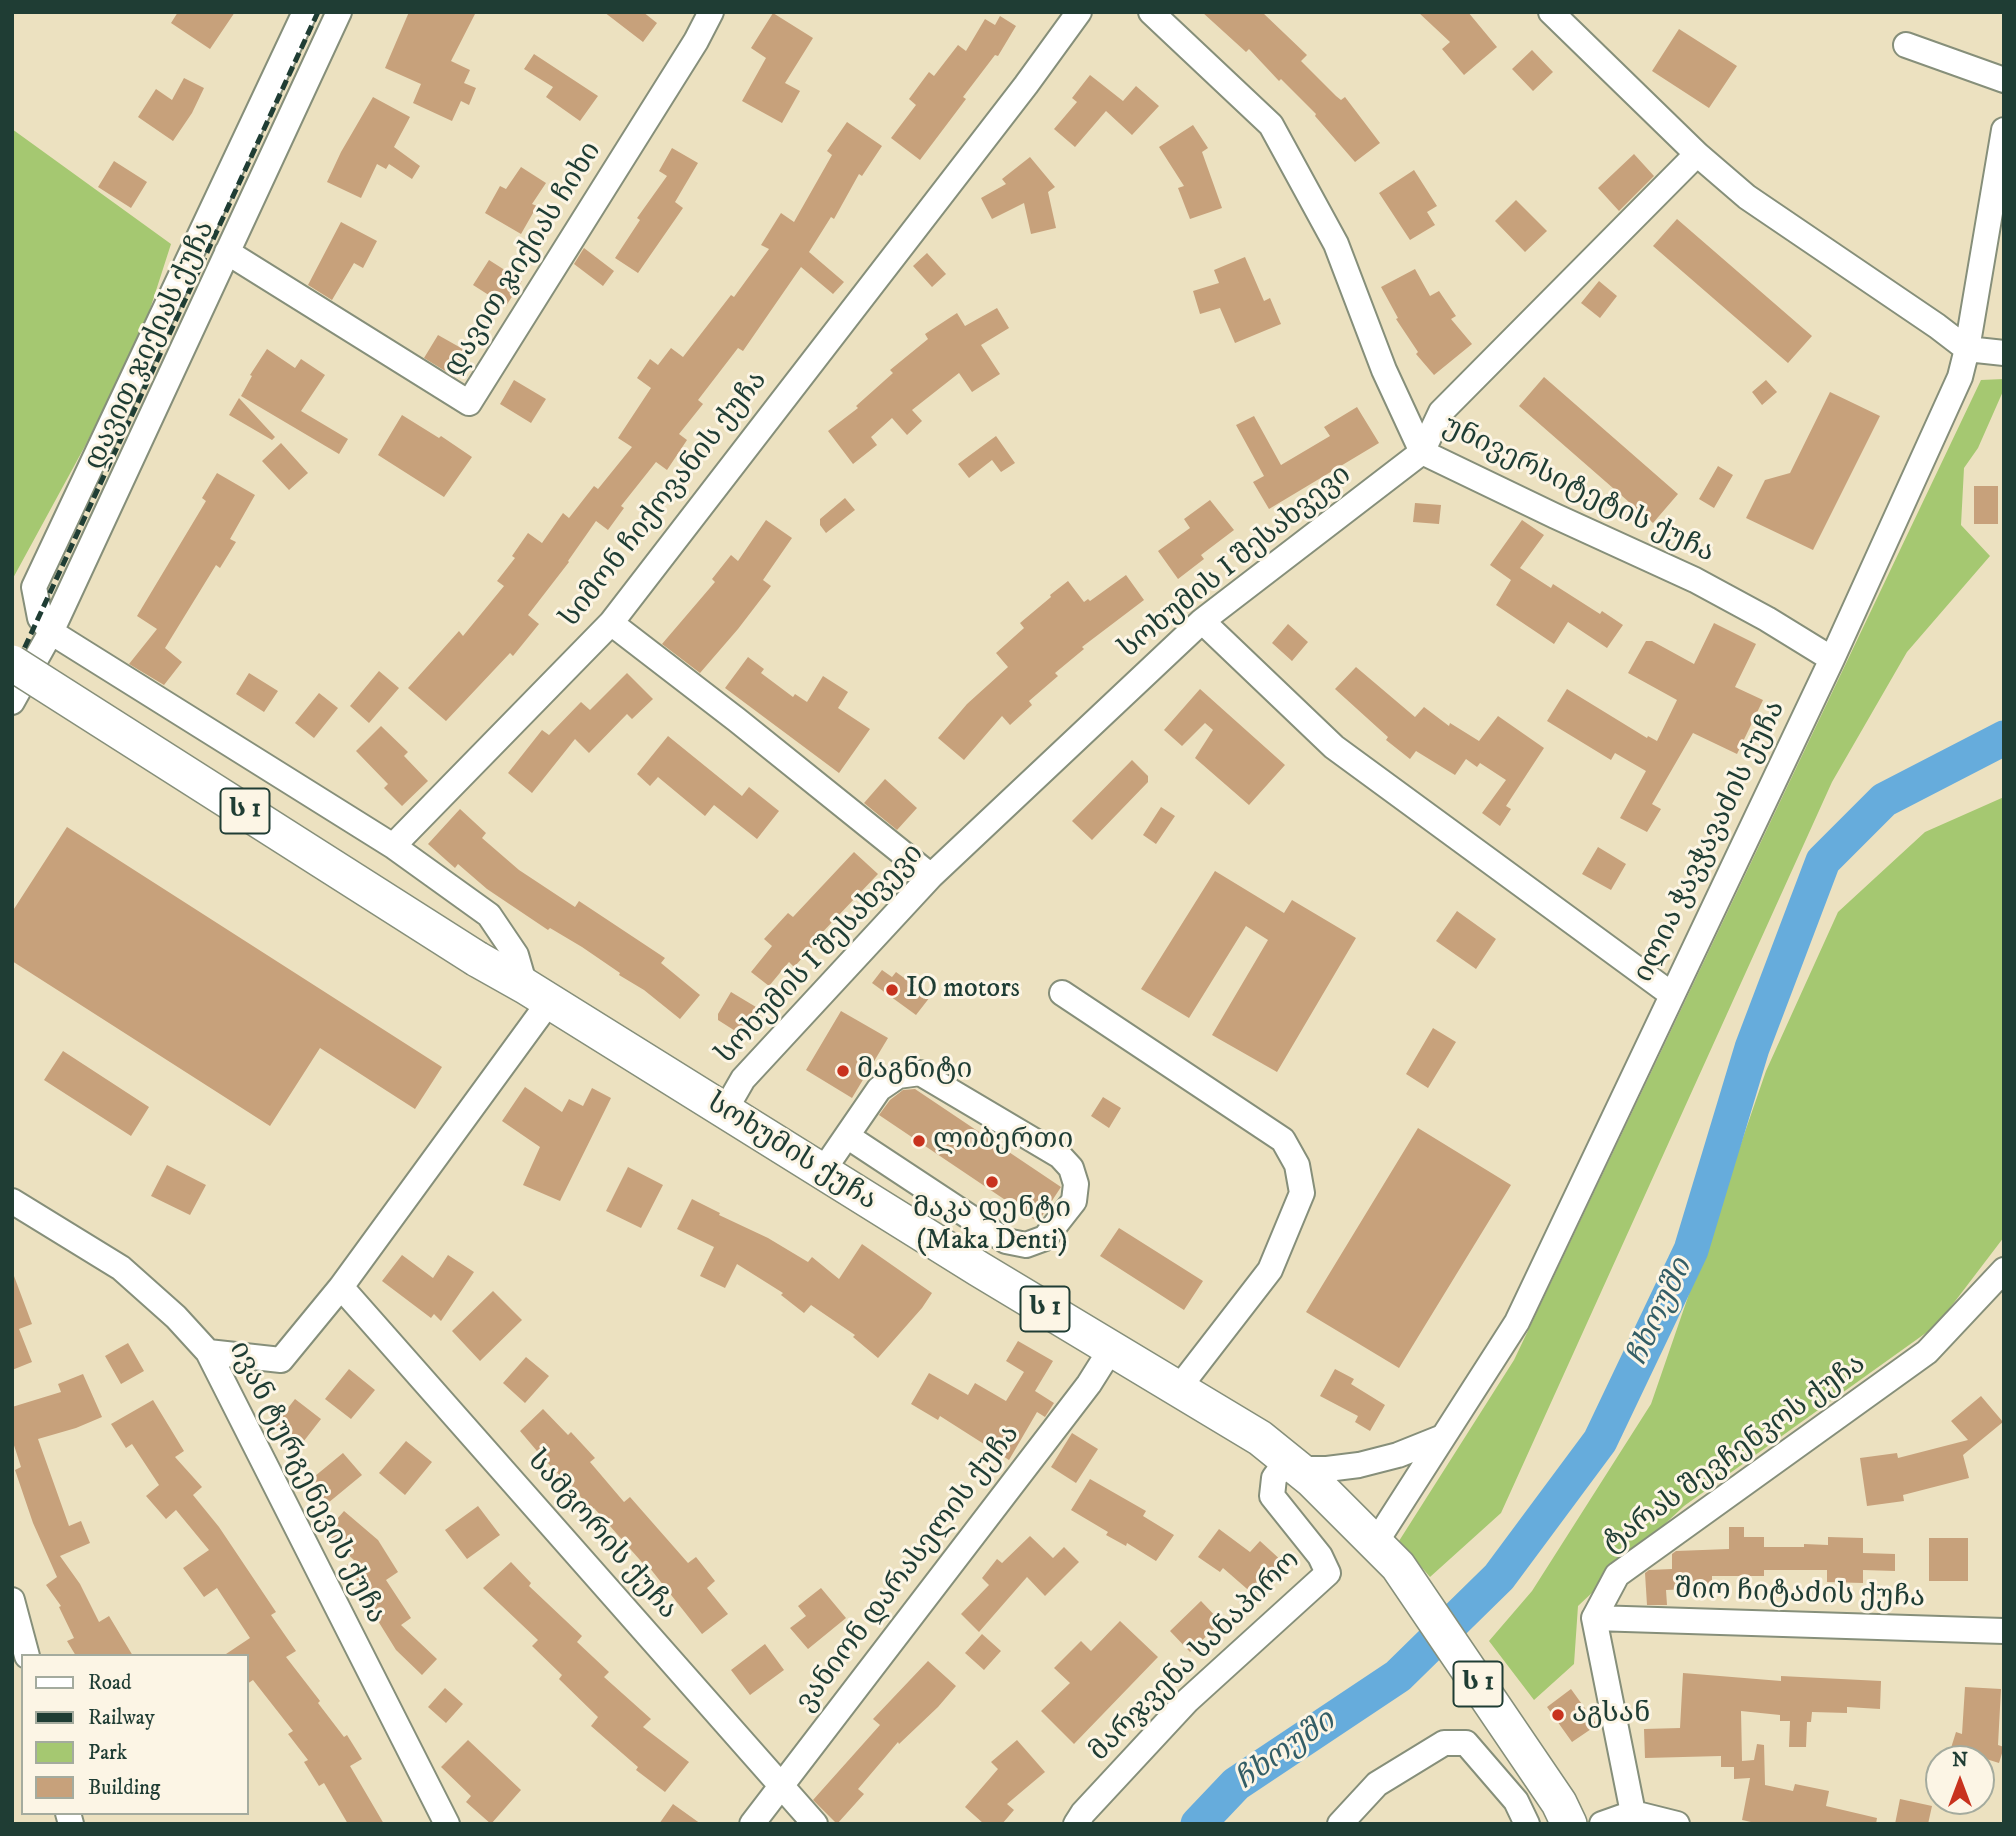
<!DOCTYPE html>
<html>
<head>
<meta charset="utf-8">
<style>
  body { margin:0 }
  #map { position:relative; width:2016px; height:1836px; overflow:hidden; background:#ece1c0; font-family:"IM FELL DW Pica",serif }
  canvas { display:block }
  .frame { position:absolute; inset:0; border:14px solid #1f3d34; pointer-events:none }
  .legend { position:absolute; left:21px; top:1654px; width:228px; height:161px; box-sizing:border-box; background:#fcf5e5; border:2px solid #a4ab9e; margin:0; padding:9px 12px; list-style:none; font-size:21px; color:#1f3d34 }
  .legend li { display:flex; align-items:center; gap:14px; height:35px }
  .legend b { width:35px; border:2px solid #a4ab9e }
  .north { position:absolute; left:1925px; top:1745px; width:70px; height:70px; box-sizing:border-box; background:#fcf5e5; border:2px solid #a4ab9e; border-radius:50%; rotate:0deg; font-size:19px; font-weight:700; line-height:28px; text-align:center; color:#1f3d34 }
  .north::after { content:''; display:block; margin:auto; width:24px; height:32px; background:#c8321e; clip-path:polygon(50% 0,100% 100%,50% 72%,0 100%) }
</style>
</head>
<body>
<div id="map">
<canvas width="2016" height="1836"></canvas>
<div class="frame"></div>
<ul class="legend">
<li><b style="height:9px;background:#fff"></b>Road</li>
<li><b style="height:9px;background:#1f3d34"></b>Railway</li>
<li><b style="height:19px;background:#a5c871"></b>Park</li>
<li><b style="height:19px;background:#c7a17b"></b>Building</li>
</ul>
<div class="north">N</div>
</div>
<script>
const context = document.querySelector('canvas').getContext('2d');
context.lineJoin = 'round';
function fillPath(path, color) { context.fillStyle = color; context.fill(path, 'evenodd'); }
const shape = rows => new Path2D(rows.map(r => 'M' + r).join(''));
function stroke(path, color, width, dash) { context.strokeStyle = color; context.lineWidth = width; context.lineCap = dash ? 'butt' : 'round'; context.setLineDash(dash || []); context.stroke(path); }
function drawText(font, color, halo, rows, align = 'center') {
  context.font = font + ' "IM FELL DW Pica","Noto Serif Georgian",serif'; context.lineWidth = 6; context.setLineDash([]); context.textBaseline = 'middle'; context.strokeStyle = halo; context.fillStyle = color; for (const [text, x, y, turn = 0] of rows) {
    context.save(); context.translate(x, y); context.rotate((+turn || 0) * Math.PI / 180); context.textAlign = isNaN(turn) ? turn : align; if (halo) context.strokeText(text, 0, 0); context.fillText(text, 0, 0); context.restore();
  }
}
const green = shape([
  [12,129,171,244,143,331,85,446,12,580],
  [2004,379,2004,389,1978,448,1964,468,1961,525,1990,556,1907,652,1832,782,1501,1513,1430,1577,1399,1541,1514,1360,1981,380],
  [2004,797,2004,1237,1937,1325,1684,1506,1578,1606,1574,1664,1534,1700,1489,1641,1532,1591,1651,1404,1766,1071,1838,912,1925,832]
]);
const river = shape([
  [1198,1824,1236,1784,1398,1676,1499,1577,1600,1441,1691,1250,1752,1048,1823,861,1884,800,2004,738]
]);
const building = shape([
  [178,12,235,12,210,49,171,23],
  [409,12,476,12,451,61,470,70,464,83,476,88,469,105,461,101,452,121,413,103,421,84,385,68],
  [604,12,643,12,657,23,643,42],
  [1202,12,1262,12,1307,55,1301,61,1336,96,1341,100,1345,97,1380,143,1355,162,1315,116,1316,114,1281,79,1279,81,1249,49,1246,52],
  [1418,12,1468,12,1497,47,1464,75,1442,49,1450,42],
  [773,13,813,38,785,83,800,91,782,123,742,101,766,58,751,48],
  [1000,16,1016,26,998,56,995,55,963,97,966,99,920,160,891,138,916,105,909,99,929,72,934,76,958,45,966,51,985,19,995,25],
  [1679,29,1737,66,1709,108,1652,71],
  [1532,50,1553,72,1533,91,1512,69],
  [534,54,598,96,580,121,546,97,553,87,524,69],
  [1090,75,1123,101,1136,86,1159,106,1132,135,1106,111,1075,147,1054,129,1077,102,1072,98],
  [184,78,204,88,192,113,173,141,138,117,156,89,172,100],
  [373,97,410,117,394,147,420,166,412,179,389,164,386,169,377,164,361,198,327,182,341,152],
  [847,122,882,146,862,176,859,174,834,219,831,217,809,252,844,282,833,294,801,267,743,351,738,348,698,400,703,404,679,434,687,440,667,470,656,462,621,506,624,508,608,530,596,521,568,561,569,562,528,615,539,624,513,656,510,653,446,721,408,688,459,631,463,636,504,586,497,581,515,558,512,556,528,533,542,543,563,513,569,518,594,486,598,489,632,447,618,438,651,388,637,378,650,359,658,365,671,348,683,357,731,295,734,297,769,249,761,245,781,213,794,222,832,155,827,151],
  [1193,125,1208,148,1202,152,1222,208,1190,219,1178,188,1184,186,1159,147],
  [672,148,698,163,675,202,683,208,638,273,615,258,640,220,637,218,667,176,659,171],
  [1634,154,1654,176,1619,211,1598,188],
  [1030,157,1055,187,1048,192,1056,228,1031,234,1024,203,992,219,981,198,1006,184,1002,179],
  [114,161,147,182,131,208,98,187],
  [521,167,546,183,532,204,537,206,521,234,485,213,500,186,506,189],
  [1414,170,1437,206,1427,212,1435,225,1410,240,1379,193],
  [1516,200,1547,231,1525,252,1495,221],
  [1677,219,1812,336,1788,363,1653,246],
  [341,222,377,241,363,268,354,263,332,300,308,285],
  [584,248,614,271,603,286,574,264],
  [927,253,946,274,932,287,913,266],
  [1245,257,1264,301,1270,298,1281,324,1235,343,1220,308,1200,314,1193,291,1219,283,1214,270],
  [489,260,522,281,506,306,473,285],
  [1415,269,1430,296,1439,291,1456,316,1451,319,1472,344,1434,375,1416,354,1418,352,1396,319,1398,318,1381,287],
  [1599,281,1617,296,1600,318,1581,303],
  [997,308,1009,328,981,345,1000,374,972,392,959,373,912,410,922,421,907,435,892,418,871,437,877,445,853,464,828,431,858,408,856,406,893,373,890,370,928,339,925,334,957,313,965,326],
  [438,335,470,353,455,377,424,358],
  [267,349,295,368,301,359,325,375,301,411,348,439,339,454,241,396,252,376,250,375],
  [1544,377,1678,494,1653,523,1519,406],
  [514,380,546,399,531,423,500,404],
  [1766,380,1777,392,1762,405,1752,392],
  [1830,392,1880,416,1813,550,1746,518,1765,480,1790,473],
  [239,398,275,437,272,440,229,415],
  [1357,407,1379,443,1269,509,1253,482,1264,476,1236,425,1254,416,1281,465,1330,436,1324,427],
  [402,415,439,438,441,436,472,457,444,497,378,455],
  [996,436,1015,463,1001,472,992,460,969,478,958,464],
  [281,443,308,473,289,490,262,461],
  [1718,466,1733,475,1714,508,1699,499],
  [217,473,255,495,230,539,236,542,220,568,216,565,165,648,182,662,164,685,129,664,157,629,137,616,206,501,202,498],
  [1974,486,1998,486,1998,524,1974,524],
  [845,498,855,510,826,533,820,525,820,519],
  [1210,500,1234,530,1201,555,1204,559,1178,579,1158,551,1190,528,1184,519],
  [1415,503,1441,505,1439,524,1413,522],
  [766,520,792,538,763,580,771,586,738,629,700,673,662,644,715,582,712,579,731,555,738,561],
  [1522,520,1544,535,1520,568,1551,588,1553,584,1600,614,1602,611,1623,625,1607,648,1568,622,1554,644,1496,605,1511,580,1490,565],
  [1126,575,1144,600,1082,647,1084,649,1055,673,1058,676,1029,701,1032,705,1010,725,1002,716,964,760,938,738,967,704,1008,667,996,653,1024,628,1020,623,1051,597,1050,595,1068,581,1084,602,1088,599,1090,601],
  [1714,623,1756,644,1735,687,1763,700,1737,754,1693,733,1652,804,1661,809,1647,832,1620,818,1646,771,1615,753,1611,760,1547,721,1567,689,1647,738,1648,736,1657,741,1677,700,1628,673,1646,641,1652,641,1694,664],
  [1288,624,1308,642,1292,661,1272,643],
  [748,657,764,669,761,673,793,697,795,694,807,702,823,676,848,692,838,708,870,729,839,773,725,688],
  [1356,667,1415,717,1424,707,1449,726,1450,723,1479,741,1498,716,1544,748,1506,806,1511,809,1500,826,1482,813,1506,780,1480,763,1477,767,1466,759,1455,775,1416,751,1410,759,1386,740,1388,737,1335,689],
  [379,671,399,688,369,723,350,706],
  [249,673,278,691,264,712,236,694],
  [627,673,653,699,632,719,627,714,589,753,575,739,532,793,508,773,542,730,549,735,581,702,590,710],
  [1200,689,1285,765,1249,805,1195,758,1213,730,1205,723,1182,746,1164,730],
  [319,693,338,708,314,738,295,723],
  [381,726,408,752,404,756,428,781,402,806,384,788,388,784,356,751],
  [668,736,742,796,749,787,779,811,757,839,714,805,705,816,658,777,650,786,637,774],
  [1132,760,1148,776,1148,782,1092,840,1072,821],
  [885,779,917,808,897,830,864,803],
  [1161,807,1175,816,1156,844,1143,835],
  [460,809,486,833,482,838,519,870,575,907,579,901,665,958,661,963,700,995,680,1019,644,990,619,975,620,973,582,947,550,928,548,930,487,889,458,864,455,868,428,844],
  [67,827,442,1067,415,1109,320,1048,270,1126,12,961,12,912],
  [1598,847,1626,864,1611,890,1582,874],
  [854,852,878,874,816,939,818,941,794,967,789,962,769,986,751,972,772,946,764,939,788,913,793,917],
  [1215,871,1284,913,1292,900,1356,938,1277,1072,1212,1035,1268,940,1246,926,1189,1018,1141,989],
  [1457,911,1496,939,1476,969,1436,941],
  [882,970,892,977,896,972,930,997,916,1015,872,983],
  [731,992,756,1007,740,1034,718,1020,718,1014],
  [841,1011,888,1038,852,1098,806,1070],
  [1433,1028,1456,1042,1428,1088,1406,1074],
  [63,1051,149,1107,131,1136,44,1080],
  [525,1087,562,1112,569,1099,583,1106,592,1088,611,1098,560,1201,523,1185,540,1147,502,1121],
  [915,1089,1061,1187,1038,1222,879,1115,890,1100,903,1090],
  [1103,1097,1121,1108,1109,1128,1091,1116],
  [1418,1128,1511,1185,1399,1368,1306,1312],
  [167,1165,206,1185,190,1215,151,1196],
  [628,1167,663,1185,641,1228,606,1211],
  [692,1199,720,1213,719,1215,768,1238,808,1262,812,1257,839,1279,862,1244,932,1293,922,1308,878,1358,853,1337,855,1335,811,1305,804,1313,781,1295,783,1293,737,1264,725,1288,700,1276,714,1247,677,1229],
  [1119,1228,1203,1281,1184,1310,1100,1256],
  [402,1255,433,1278,448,1255,474,1272,441,1321,434,1314,431,1318,382,1281],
  [14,1276,32,1324,19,1329,32,1362,12,1370],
  [493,1291,522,1320,480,1361,452,1331],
  [1018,1341,1053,1361,1035,1391,1054,1403,1045,1417,1037,1412,1009,1460,940,1416,938,1420,911,1404,929,1373,968,1395,975,1383,1006,1401,1024,1372,1006,1361],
  [128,1343,144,1371,121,1384,105,1356],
  [526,1357,549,1376,525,1403,503,1383],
  [349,1369,375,1390,351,1419,325,1399],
  [1335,1369,1354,1379,1351,1384,1385,1405,1370,1431,1355,1422,1358,1416,1320,1396],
  [83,1374,102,1417,76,1428,38,1439,69,1526,81,1521,90,1543,60,1556,80,1584,99,1622,109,1616,133,1656,76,1656,67,1641,74,1638,59,1607,61,1606,46,1585,57,1577,33,1523,15,1470,21,1467,12,1439,12,1407,61,1392,58,1384],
  [1981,1396,2003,1422,1963,1455,1969,1478,1903,1495,1904,1501,1867,1506,1860,1458,1897,1453,1898,1458,1968,1440,1951,1421],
  [295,1399,321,1419,300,1446,274,1426],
  [153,1400,184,1451,175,1457,202,1487,193,1495,219,1527,276,1612,271,1615,296,1651,286,1657,320,1701,318,1703,344,1737,347,1735,362,1759,350,1766,384,1824,348,1824,324,1783,319,1786,304,1762,308,1760,288,1734,293,1731,253,1680,247,1684,247,1656,223,1656,250,1638,217,1588,204,1597,183,1568,209,1550,176,1510,166,1519,146,1496,159,1485,132,1444,126,1448,111,1424],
  [543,1409,568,1435,571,1432,595,1458,590,1462,624,1502,630,1497,688,1563,696,1557,715,1581,707,1588,728,1614,702,1634,649,1567,647,1568,594,1508,592,1510,568,1482,567,1483,542,1457,520,1431],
  [1072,1433,1098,1449,1076,1483,1051,1467],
  [406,1441,432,1462,405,1495,379,1473],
  [343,1453,362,1475,328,1503,309,1481],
  [1090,1479,1146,1511,1143,1516,1174,1535,1156,1561,1127,1543,1126,1546,1106,1535,1108,1532,1071,1510],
  [478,1506,500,1535,467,1559,445,1530],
  [344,1511,378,1540,398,1572,386,1580,411,1618,401,1625,437,1659,422,1675,396,1650,370,1608,374,1606,347,1565,354,1560,324,1534],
  [1729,1527,1744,1527,1744,1537,1764,1537,1764,1547,1804,1547,1804,1544,1828,1545,1828,1537,1863,1538,1863,1553,1895,1554,1895,1571,1863,1570,1863,1583,1827,1582,1827,1570,1764,1570,1764,1576,1712,1576,1712,1588,1666,1590,1667,1605,1647,1605,1645,1573,1649,1570,1672,1569,1672,1554,1676,1551,1729,1549],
  [1219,1529,1250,1552,1260,1541,1283,1562,1254,1595,1223,1568,1220,1572,1198,1557],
  [1030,1536,1053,1558,1064,1547,1079,1562,1045,1596,1027,1577,979,1632,961,1614,989,1585,982,1578,997,1559,1002,1563],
  [1929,1538,1968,1538,1968,1581,1929,1581],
  [511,1562,531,1583,529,1586,582,1636,577,1642,609,1672,604,1677,651,1719,643,1727,689,1762,665,1792,636,1770,638,1767,591,1726,598,1717,559,1679,562,1675,532,1646,538,1640,483,1588],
  [821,1588,846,1618,808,1649,790,1628,806,1616,798,1606],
  [1201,1601,1221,1622,1190,1652,1170,1631],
  [1120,1621,1158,1657,1074,1744,1041,1711,1070,1683,1054,1668,1081,1641,1091,1651],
  [982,1634,1001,1651,984,1670,965,1653],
  [765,1644,784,1670,750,1695,731,1670],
  [928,1661,956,1686,938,1707,899,1744,898,1742,858,1789,864,1794,837,1824,813,1800,880,1725,873,1719],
  [1683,1673,1781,1681,1781,1676,1881,1681,1880,1709,1847,1707,1847,1713,1812,1712,1811,1722,1807,1722,1806,1747,1789,1747,1790,1721,1780,1721,1780,1715,1741,1711,1742,1761,1754,1760,1757,1744,1764,1745,1765,1785,1793,1791,1795,1784,1829,1791,1826,1806,1877,1818,1876,1824,1760,1824,1742,1820,1750,1778,1734,1779,1734,1767,1721,1767,1721,1756,1645,1758,1644,1729,1680,1728],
  [1965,1687,2001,1689,1998,1745,2004,1747,1999,1763,1951,1748,1956,1732,1962,1734],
  [445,1688,463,1704,446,1723,428,1707],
  [1571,1689,1597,1725,1572,1742,1547,1707],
  [468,1740,521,1790,491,1824,466,1802,471,1796,441,1767],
  [1017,1740,1045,1772,1007,1804,1014,1810,1002,1824,984,1824,965,1807,998,1769,991,1762],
  [1900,1799,1932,1806,1928,1824,1895,1824],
  [673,1804,701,1824,659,1824]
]);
const minor = shape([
  [305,12,34,587,40,618,51,632,393,846],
  [1151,12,1271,125,1336,244,1384,370,1422,452,1555,516,1695,580,1767,619,1832,659],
  [1551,12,1697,154,1747,197,1937,326,1967,349,2004,353],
  [1906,45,2004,80],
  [227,252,469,403,696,41,711,12],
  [1202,621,1334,747,1671,994],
  [611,623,737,720,931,876],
  [12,702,51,632,339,12],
  [525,986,516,955,489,915,393,846,611,623,1026,85,1079,12],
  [1062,993,1283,1140,1297,1165,1302,1193,1270,1270,1178,1389],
  [724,1112,743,1079,931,876,1202,621,1422,452,1441,412,1697,154],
  [822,1172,879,1089,898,1076,920,1073,1060,1156,1071,1168,1076,1184,1074,1201,1045,1238,1026,1245,1006,1241,847,1136],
  [12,1201,121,1268,176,1317,208,1352,447,1824],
  [341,1287,815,1824],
  [208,1352,281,1360,341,1287,549,1002],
  [1298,1469,1327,1469,1359,1465,1398,1455,1443,1437],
  [1376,1542,1517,1322,1832,659,1960,377,1967,349,2004,130],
  [12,1600,27,1656],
  [1594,1618,2004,1631],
  [68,1813,71,1824],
  [1633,1813,1594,1618,1617,1575,1927,1352,2004,1270],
  [752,1824,1089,1384,1111,1349],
  [1076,1824,1083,1813,1187,1701,1328,1573,1320,1556,1272,1496,1274,1478,1287,1460],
  [1340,1824,1377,1784,1444,1743,1466,1743,1516,1801,1527,1824],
  [1602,1824,1633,1813,1677,1824]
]);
const highway = shape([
  [477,959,525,986,979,1269,1260,1438,1312,1480,1398,1566,1559,1803,1569,1824]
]);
const rail = shape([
  [12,675,318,12]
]);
const highwayBridge = shape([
  [12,663,477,959]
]);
const markers = [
  [892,990,7,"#c8321e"],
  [843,1071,7,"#c8321e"],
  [919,1141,7,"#c8321e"],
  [992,1182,7,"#c8321e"],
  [1558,1715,7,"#c8321e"]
];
const shields = [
  [245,811,49],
  [1045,1309,49],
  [1478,1684,49]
];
const shieldNames = [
  ["ს 1",245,811],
  ["ს 1",1045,1309],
  ["ს 1",1478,1684]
];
const streetNames = [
  ["დავით ჯიქიას ჩიხი",524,260,-58],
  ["დავით ჯიქიას ქუჩა",151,346,-65],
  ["უნივერსიტეტის ქუჩა",1578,491,26],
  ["სიმონ ჩიქოვანის ქუჩა",665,500,-52],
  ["სოხუმის I შესახვევი",1236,563,-39],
  ["ილია ჭავჭავაძის ქუჩა",1711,842,-64],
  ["სოხუმის I შესახვევი",821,955,-47],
  ["სოხუმის ქუჩა",791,1153,32],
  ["ტარას შევჩენკოს ქუჩა",1735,1455,-36],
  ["ივან ტურგენევის ქუჩა",306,1483,63],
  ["სამგორის ქუჩა",601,1536,49],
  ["ვანიონ დარასელის ქუჩა",909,1569,-53],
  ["შიო ჩიტაძის ქუჩა",1800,1595,2],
  ["მარჯვენა სანაპირო",1196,1657,-45]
];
const poiNames = [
  ["IO motors",906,990],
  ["მაგნიტი",857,1071],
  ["ლიბერთი",933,1141],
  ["მაკა დენტი",992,1210,"center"],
  ["(Maka Denti)",992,1242,"center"],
  ["აგსან",1572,1715]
];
const waterNames = [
  ["ჩხოუში",1661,1313,-65],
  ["ჩხოუში",1286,1752,-35]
];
fillPath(green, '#a5c871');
stroke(river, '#66acdc', 35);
fillPath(building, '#c7a17b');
stroke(minor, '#868f7a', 28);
stroke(highway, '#868f7a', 38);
stroke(minor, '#fff', 24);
stroke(highway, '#fff', 35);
stroke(rail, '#1f3d34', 5, [10, 5]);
stroke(highwayBridge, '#868f7a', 38, []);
stroke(highwayBridge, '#fff', 35);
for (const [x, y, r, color] of markers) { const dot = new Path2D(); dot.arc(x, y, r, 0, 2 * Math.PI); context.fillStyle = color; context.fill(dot); stroke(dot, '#fcf5e5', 2.5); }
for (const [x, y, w] of shields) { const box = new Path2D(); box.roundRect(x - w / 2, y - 22.5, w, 45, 5); context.fillStyle = '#fcf5e5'; context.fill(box); stroke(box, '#1f3d34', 2); }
drawText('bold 26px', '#1f3d34', null, shieldNames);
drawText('28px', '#1f3d34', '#fcf5e5', streetNames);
drawText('28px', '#1f3d34', '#fcf5e5', poiNames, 'left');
drawText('italic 30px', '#345e66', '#fcf5e5', waterNames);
</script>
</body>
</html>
